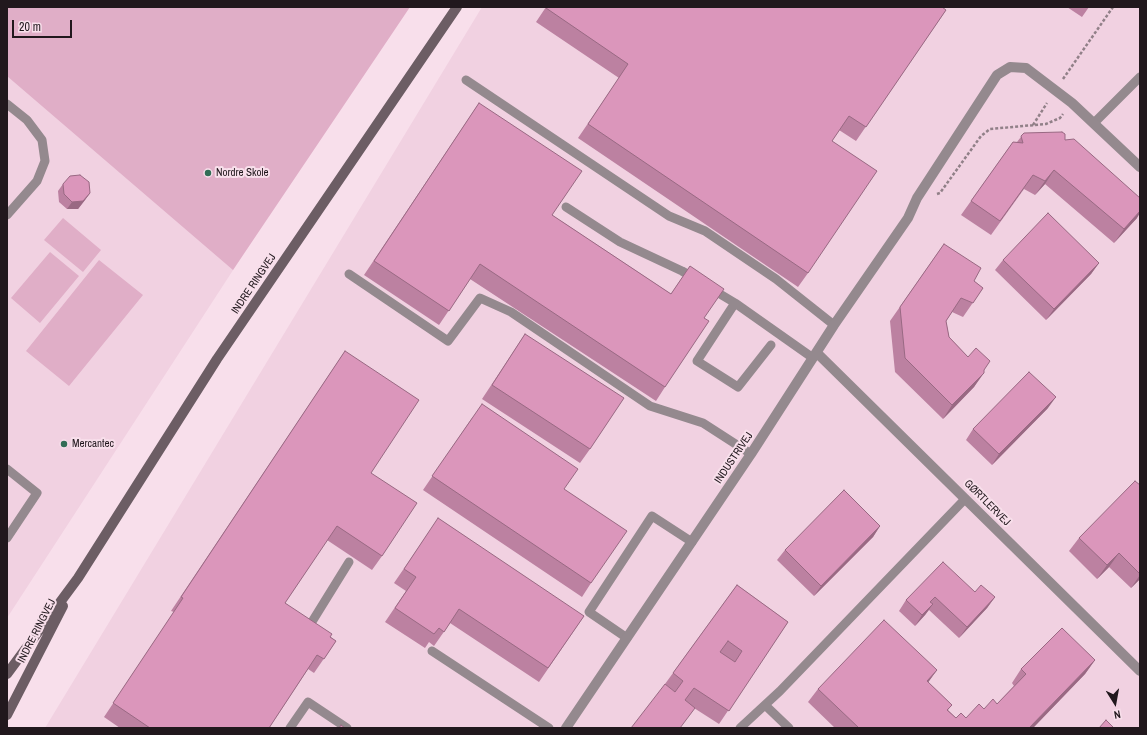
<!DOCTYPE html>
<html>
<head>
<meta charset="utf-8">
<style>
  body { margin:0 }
  #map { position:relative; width:1147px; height:735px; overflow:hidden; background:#f8dfeb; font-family:"Archivo Narrow",sans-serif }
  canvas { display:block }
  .frame { position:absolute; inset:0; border:8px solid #21181d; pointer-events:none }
  .north { position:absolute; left:1095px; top:683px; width:40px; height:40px; -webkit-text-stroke:3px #f8dfeb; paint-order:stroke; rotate:169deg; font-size:11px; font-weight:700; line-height:16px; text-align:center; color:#21181d }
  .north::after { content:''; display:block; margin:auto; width:14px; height:18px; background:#21181d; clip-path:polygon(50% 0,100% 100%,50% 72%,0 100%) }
  .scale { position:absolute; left:12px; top:20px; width:60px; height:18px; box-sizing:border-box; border:2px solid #21181d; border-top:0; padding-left:5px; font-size:12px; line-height:14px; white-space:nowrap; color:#21181d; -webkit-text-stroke:3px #f8dfeb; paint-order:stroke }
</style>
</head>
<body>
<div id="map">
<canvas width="1147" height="735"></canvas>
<div class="frame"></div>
<div class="north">N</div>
<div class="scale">20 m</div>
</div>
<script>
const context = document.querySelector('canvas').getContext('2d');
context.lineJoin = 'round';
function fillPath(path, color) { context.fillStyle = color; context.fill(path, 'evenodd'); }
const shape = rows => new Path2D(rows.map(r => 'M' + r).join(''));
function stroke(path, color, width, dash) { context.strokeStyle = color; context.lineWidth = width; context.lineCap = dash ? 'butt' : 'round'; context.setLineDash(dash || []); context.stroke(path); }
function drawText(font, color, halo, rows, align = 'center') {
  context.font = font + ' "Archivo Narrow",sans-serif'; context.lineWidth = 4; context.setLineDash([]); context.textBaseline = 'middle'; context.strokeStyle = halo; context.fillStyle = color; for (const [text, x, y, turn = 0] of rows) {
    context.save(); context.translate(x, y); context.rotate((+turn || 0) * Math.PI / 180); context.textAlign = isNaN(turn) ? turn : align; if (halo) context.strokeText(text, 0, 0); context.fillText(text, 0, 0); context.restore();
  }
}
const built = shape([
  [7,7,404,7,7,618],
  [482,7,1140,7,1140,728,45,728]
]);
const green = shape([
  [7,7,410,7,233,270,7,76],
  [63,218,101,250,83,272,44,240],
  [50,252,79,276,40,323,11,298],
  [99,260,143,295,69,386,26,351]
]);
const path = shape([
  [1063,79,1113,7],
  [1033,125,1047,103],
  [937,194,940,193,981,136,990,129,1046,124,1060,118,1063,114]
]);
const lane = shape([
  [466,80,669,216,705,231,776,279,834,325],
  [7,104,27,120,42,140,45,161,37,181,7,215],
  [1094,123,1140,77],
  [566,207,620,242,682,271,696,279],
  [349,274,448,341,480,298,511,312,650,406,703,423,751,454],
  [710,288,735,303,813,358],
  [735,303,697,361,738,387,771,345],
  [7,469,37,493,7,538],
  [310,625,349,562],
  [627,638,589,612,652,516,692,542],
  [432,651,549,728],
  [765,705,789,728],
  [290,728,308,702,347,728],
  [740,728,780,691,965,499]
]);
const street = shape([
  [817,353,1140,671],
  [566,728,751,454,834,325,908,218,917,198,997,75,1010,67,1026,68,1072,103,1140,167]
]);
const secondary = shape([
  [7,674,78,578,217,359,457,7],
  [7,715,63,606]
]);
const wall = shape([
  [546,7,946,10,856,141,839,130,832,141,808,273,798,287,578,138,619,78,536,22],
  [1067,7,1089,7,1082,17],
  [479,103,552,215,671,294,690,266,704,318,665,387,656,401,470,279,439,325,364,275],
  [1024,133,1065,140,1137,218,1114,243,1045,184,1035,195,1024,189,991,235,961,215,1013,142,1017,142],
  [63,184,90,193,85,200,78,209,67,209,59,202,58,191],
  [944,244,974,281,983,288,963,317,952,312,946,321,949,337,968,357,984,370,974,387,943,419,895,372,890,321],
  [1003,260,1099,263,1091,274,1046,320,995,270],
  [525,334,590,449,580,463,482,399],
  [345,351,371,473,382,556,372,570,327,540,285,603,336,641,314,673,308,669,269,728,120,728,104,717,174,612,171,611],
  [1048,408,992,465,966,440,973,429],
  [472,418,591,583,582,597,423,490],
  [1140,485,1140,579,1131,588,1109,567,1097,579,1069,551,1079,538],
  [880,526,873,537,814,596,777,560,785,550],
  [429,532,584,616,539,682,450,623,434,646,429,642,425,648,385,622,406,591,394,583],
  [737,585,788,622,719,724,694,708,665,684],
  [975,592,995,597,987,608,959,638,929,610,925,615,915,626,899,611,906,600],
  [1095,660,1085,674,1033,728,835,728,808,702,818,689,937,670,928,682,952,705,948,710,956,718,966,718,984,709,997,704,1014,686,1012,683,1021,669]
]);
const shadedWall = shape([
  [1054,170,1045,184,1035,195,1045,181],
  [90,193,85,200,78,209,67,209,72,202],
  [1140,211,1140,213,1137,218,1114,243,1124,229],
  [1099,263,1091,274,1046,320,1054,309],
  [984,373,974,387,943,419,952,405],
  [1056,397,1048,408,992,465,999,454],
  [880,526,873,537,814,596,821,586],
  [1119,553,1109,567,1097,579,1107,565],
  [1140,575,1140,579,1131,588],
  [995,597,987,608,959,638,967,627],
  [933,604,925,615,915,626,922,615],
  [1095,660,1085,674,1033,728,1029,728],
  [937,670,927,684,927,681]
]);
const building = shape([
  [546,7,942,7,946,10,866,127,849,116,832,141,877,171,808,273,588,124,628,64,546,8,546,7],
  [479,103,582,171,552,215,671,294,690,266,724,289,704,318,709,321,665,387,480,264,449,311,374,261,479,103],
  [1062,132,1065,134,1065,140,1074,139,1140,198,1140,211,1124,229,1054,170,1045,181,1033,175,1000,221,971,201,1013,142,1023,143,1021,136,1024,133,1062,132],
  [80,175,89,182,90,193,83,201,72,202,64,194,63,184,70,176,80,175],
  [1048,213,1099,263,1054,309,1003,260,1048,213],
  [944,244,981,268,974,281,983,288,973,303,961,298,946,321,949,337,968,357,976,348,990,361,984,370,984,373,952,405,905,358,900,307,944,244],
  [525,334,624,398,590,449,492,385,525,334],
  [345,351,419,400,371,473,417,503,382,556,337,526,285,603,332,634,330,637,336,641,324,659,317,655,269,728,150,728,113,703,183,598,181,597,345,351],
  [1029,372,1056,397,999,454,973,429,1029,372],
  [482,404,578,469,564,489,627,531,591,583,432,476,482,404],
  [1135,481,1140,485,1140,574,1119,553,1107,565,1079,538,1135,481],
  [844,490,880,526,821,586,785,550,844,490],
  [438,518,584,616,548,668,459,609,444,632,439,628,434,634,395,608,416,577,404,569,438,518],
  [943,562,975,592,981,585,995,597,967,627,935,597,930,602,933,604,922,615,906,600,943,562],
  [737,585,788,622,729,711,694,688,685,700,695,708,680,728,631,728,665,684,675,692,683,681,673,673,737,585],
  [728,641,742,651,735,662,720,652,728,641],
  [884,620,937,670,927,681,952,705,947,710,956,718,961,713,966,718,979,704,984,709,993,699,997,704,1026,674,1021,669,1062,628,1095,660,1029,728,859,728,818,689,884,620],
  [1106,720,1114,728,1099,728,1106,720],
  [341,725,345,728,339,728,341,725]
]);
const markers = [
  [208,173,4,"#326d56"],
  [64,444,4,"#326d56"]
];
const poiNames = [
  ["Nordre Skole",216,173],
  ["Mercantec",72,444]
];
const streetNames = [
  ["INDRE RINGVEJ",254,284,-56],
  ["INDUSTRIVEJ",734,458,-56],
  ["GØRTLERVEJ",987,503,45],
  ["INDRE RINGVEJ",37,631,-63]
];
fillPath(built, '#f1d1e1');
fillPath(green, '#e0aec7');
stroke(path, '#918088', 2.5, [3, 2]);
stroke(lane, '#94898e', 9);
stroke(street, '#94898e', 10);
stroke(secondary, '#6c5d64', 10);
fillPath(wall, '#bc81a1');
fillPath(shadedWall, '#996983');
fillPath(building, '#db96bb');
stroke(building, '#996983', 1);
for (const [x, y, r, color] of markers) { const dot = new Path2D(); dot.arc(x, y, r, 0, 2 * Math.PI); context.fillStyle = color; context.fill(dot); stroke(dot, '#f8dfeb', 1.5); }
drawText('11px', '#21181d', '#f8dfeb', poiNames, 'left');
drawText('11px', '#21181d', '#f8dfeb', streetNames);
</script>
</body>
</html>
